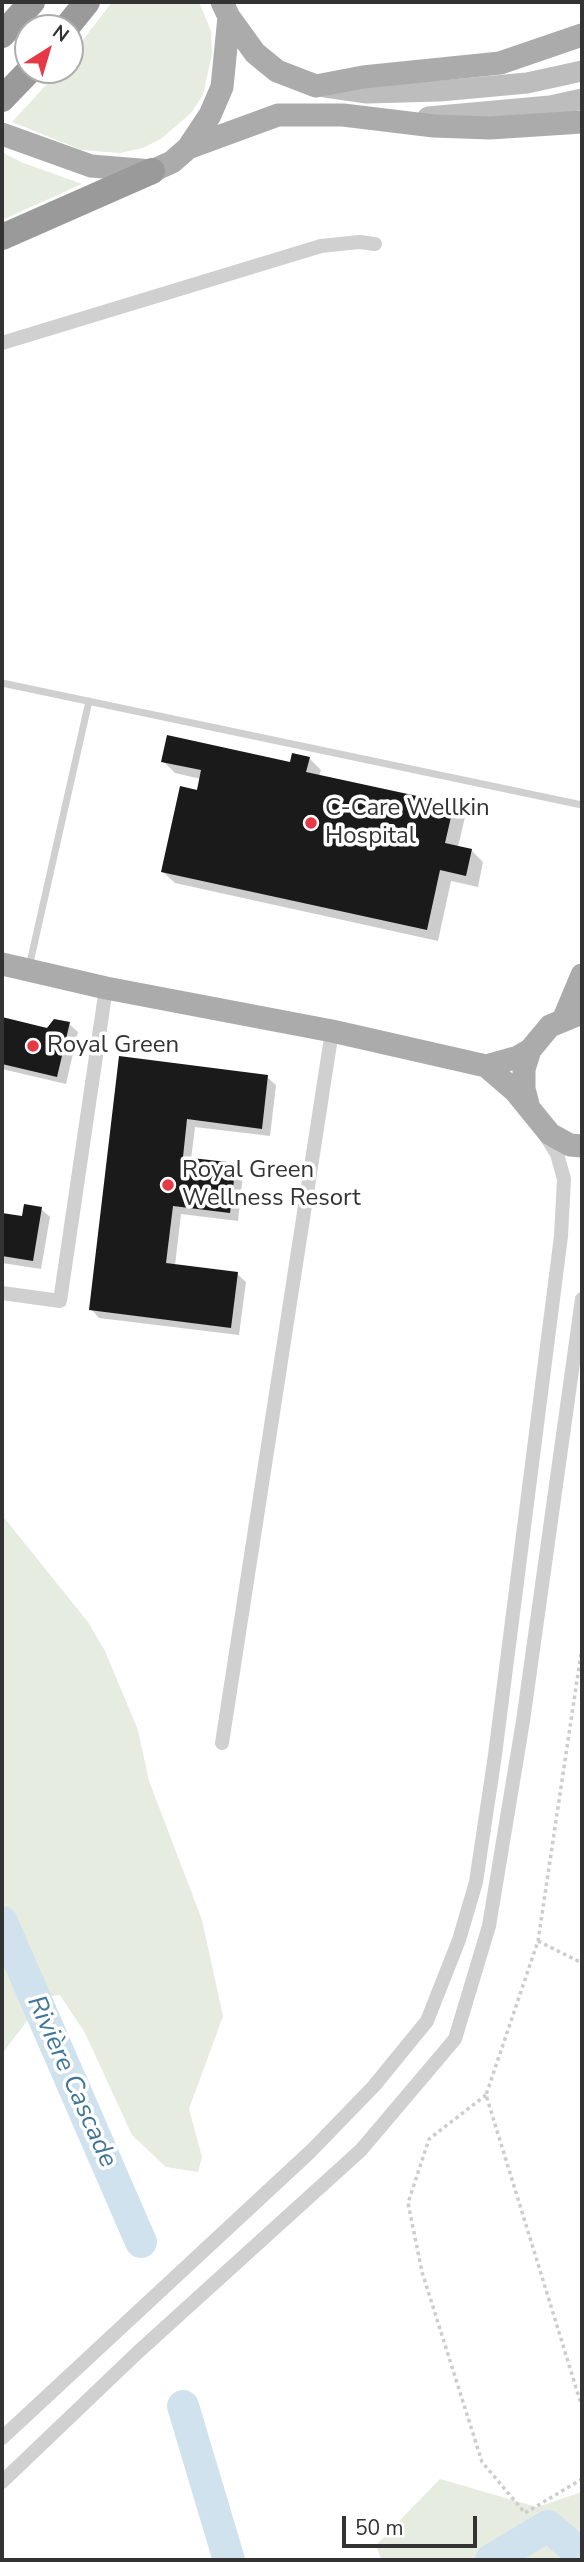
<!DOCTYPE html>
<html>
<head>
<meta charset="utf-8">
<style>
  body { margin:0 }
  #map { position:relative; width:584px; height:2562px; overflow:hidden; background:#fff; font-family:"Nunito Sans",sans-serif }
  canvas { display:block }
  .frame { position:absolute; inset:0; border:4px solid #333; pointer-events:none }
  .north { position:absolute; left:14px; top:14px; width:70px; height:70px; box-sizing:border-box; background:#fff; border:2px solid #adadad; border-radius:50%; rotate:37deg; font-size:19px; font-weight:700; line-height:28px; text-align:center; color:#333 }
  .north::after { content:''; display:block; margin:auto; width:24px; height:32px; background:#e63946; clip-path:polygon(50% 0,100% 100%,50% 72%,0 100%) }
  .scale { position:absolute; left:342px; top:2516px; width:135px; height:32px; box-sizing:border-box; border:4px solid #333; border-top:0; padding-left:9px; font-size:21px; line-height:24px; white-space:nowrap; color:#333; -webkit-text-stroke:5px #fff; paint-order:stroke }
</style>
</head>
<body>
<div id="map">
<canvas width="584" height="2562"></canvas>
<div class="frame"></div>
<div class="north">N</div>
<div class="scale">50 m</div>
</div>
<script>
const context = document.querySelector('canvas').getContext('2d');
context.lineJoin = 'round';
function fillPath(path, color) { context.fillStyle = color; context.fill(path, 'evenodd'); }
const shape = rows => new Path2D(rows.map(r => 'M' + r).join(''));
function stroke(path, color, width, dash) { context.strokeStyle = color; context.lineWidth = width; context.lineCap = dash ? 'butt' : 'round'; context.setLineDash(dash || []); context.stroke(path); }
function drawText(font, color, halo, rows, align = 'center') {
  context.font = font + ' "Nunito Sans",sans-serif'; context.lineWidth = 7; context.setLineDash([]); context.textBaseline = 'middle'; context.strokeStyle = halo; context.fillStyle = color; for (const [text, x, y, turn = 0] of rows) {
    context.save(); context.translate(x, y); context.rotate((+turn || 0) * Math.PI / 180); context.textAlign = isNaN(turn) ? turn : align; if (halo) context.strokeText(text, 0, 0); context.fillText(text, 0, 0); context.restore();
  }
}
const green = shape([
  [112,2,199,2,211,31,212,54,203,95,191,113,162,138,143,148,120,153,82,150,12,122,60,70,70,70,70,57],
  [2,152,21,162,82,184,2,220],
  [2,1515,88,1622,105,1651,138,1730,149,1781,202,1920,223,2016,189,2109,202,2157,198,2172,166,2167,132,2135,85,2033,60,1995,45,1997,2,2054],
  [440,2479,537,2507,582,2492,582,2560,381,2559,376,2545]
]);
const shadow = shape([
  [309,758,321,770,319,776,453,806,465,817,458,847,471,850,483,862,478,887,451,881,438,941,175,883,163,872,201,779,175,773,163,761,291,764],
  [2,1019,48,1030,69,1024,78,1032,66,1084,2,1069],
  [120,1058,267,1077,276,1085,270,1136,195,1127,191,1160,235,1165,243,1174,238,1221,181,1214,175,1266,237,1274,246,1282,239,1335,99,1318,91,1309],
  [41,1209,50,1217,41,1269,2,1263,2,1215,23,1218]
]);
const river = shape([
  [2,1922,141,2242],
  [183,2406,229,2560],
  [491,2560,548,2526,582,2555]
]);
const building = shape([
  [167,735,290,762,292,753,310,757,306,772,454,804,445,843,472,849,466,876,440,870,427,930,161,872,180,786,197,790,201,770,161,762],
  [2,1017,47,1028,54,1019,70,1022,57,1077,2,1064],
  [119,1056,268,1075,262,1129,187,1119,183,1157,236,1163,230,1213,173,1206,166,1263,238,1272,231,1328,89,1310],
  [24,1204,42,1207,33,1261,2,1256,2,1213,22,1216]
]);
const path = shape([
  [582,1647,538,1941,486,2095,582,2407],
  [538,1941,582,1963],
  [486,2095,429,2139,408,2203,422,2272,482,2462,525,2513,582,2479]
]);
const lane = shape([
  [2,683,582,805],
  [29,967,89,701]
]);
const street = shape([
  [2,343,321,246,359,242,375,244],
  [2,1293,60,1301,106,988],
  [222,1743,332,1031],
  [2,2438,311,2151,374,2086,427,2021,459,1940,476,1882,495,1755,561,1236,564,1179,557,1154,544,1133],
  [2,2482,137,2353,361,2150,455,2039,489,1926,523,1721,582,1299]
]);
const secondary = shape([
  [325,87,367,93,440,91,527,83,582,71],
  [428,117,550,106,582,99]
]);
const primary = shape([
  [229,17,255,53,277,71,316,86,363,77,500,63,582,35],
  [2,134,91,166,152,171,172,162,188,148,210,115,222,87,229,17,222,2],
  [188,148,278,115,343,115,434,126,490,128,582,122],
  [2,964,106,988,332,1031,486,1066,518,1057,530,1050],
  [564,1018,582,975],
  [486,1066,515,1091,550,1134,570,1145,582,1146],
  [529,1108,524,1089,524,1069,530,1050,550,1026,582,1013]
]);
const highway = shape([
  [66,28,87,2],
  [2,35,32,2],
  [2,99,30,70],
  [2,237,152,171]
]);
const markers = [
  [311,823,7,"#e63946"],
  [33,1046,7,"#e63946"],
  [168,1185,7,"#e63946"]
];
const poiNames = [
  ["C-Care Wellkin",325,809],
  ["Hospital",325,837],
  ["Royal Green",47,1046],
  ["Royal Green",182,1171],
  ["Wellness Resort",182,1199]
];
const waterNames = [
  ["Rivière Cascade",71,2082,66]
];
fillPath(green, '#e6ecdf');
fillPath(shadow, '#0003');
stroke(river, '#cfe2ee', 32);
fillPath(building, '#1a1a1a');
stroke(path, '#cdcdcd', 3.5, [3.5, 3.5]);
stroke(lane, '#d0d0d0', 7);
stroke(street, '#d0d0d0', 14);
stroke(secondary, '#bdbdbd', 21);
stroke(primary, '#ababab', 23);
stroke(highway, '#9a9a9a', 26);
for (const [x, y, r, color] of markers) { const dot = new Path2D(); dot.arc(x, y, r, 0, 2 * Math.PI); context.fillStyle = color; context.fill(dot); stroke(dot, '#fff', 2.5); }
drawText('24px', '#333', '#fff', poiNames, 'left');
drawText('italic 26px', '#3f7597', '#fff', waterNames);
</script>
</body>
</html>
